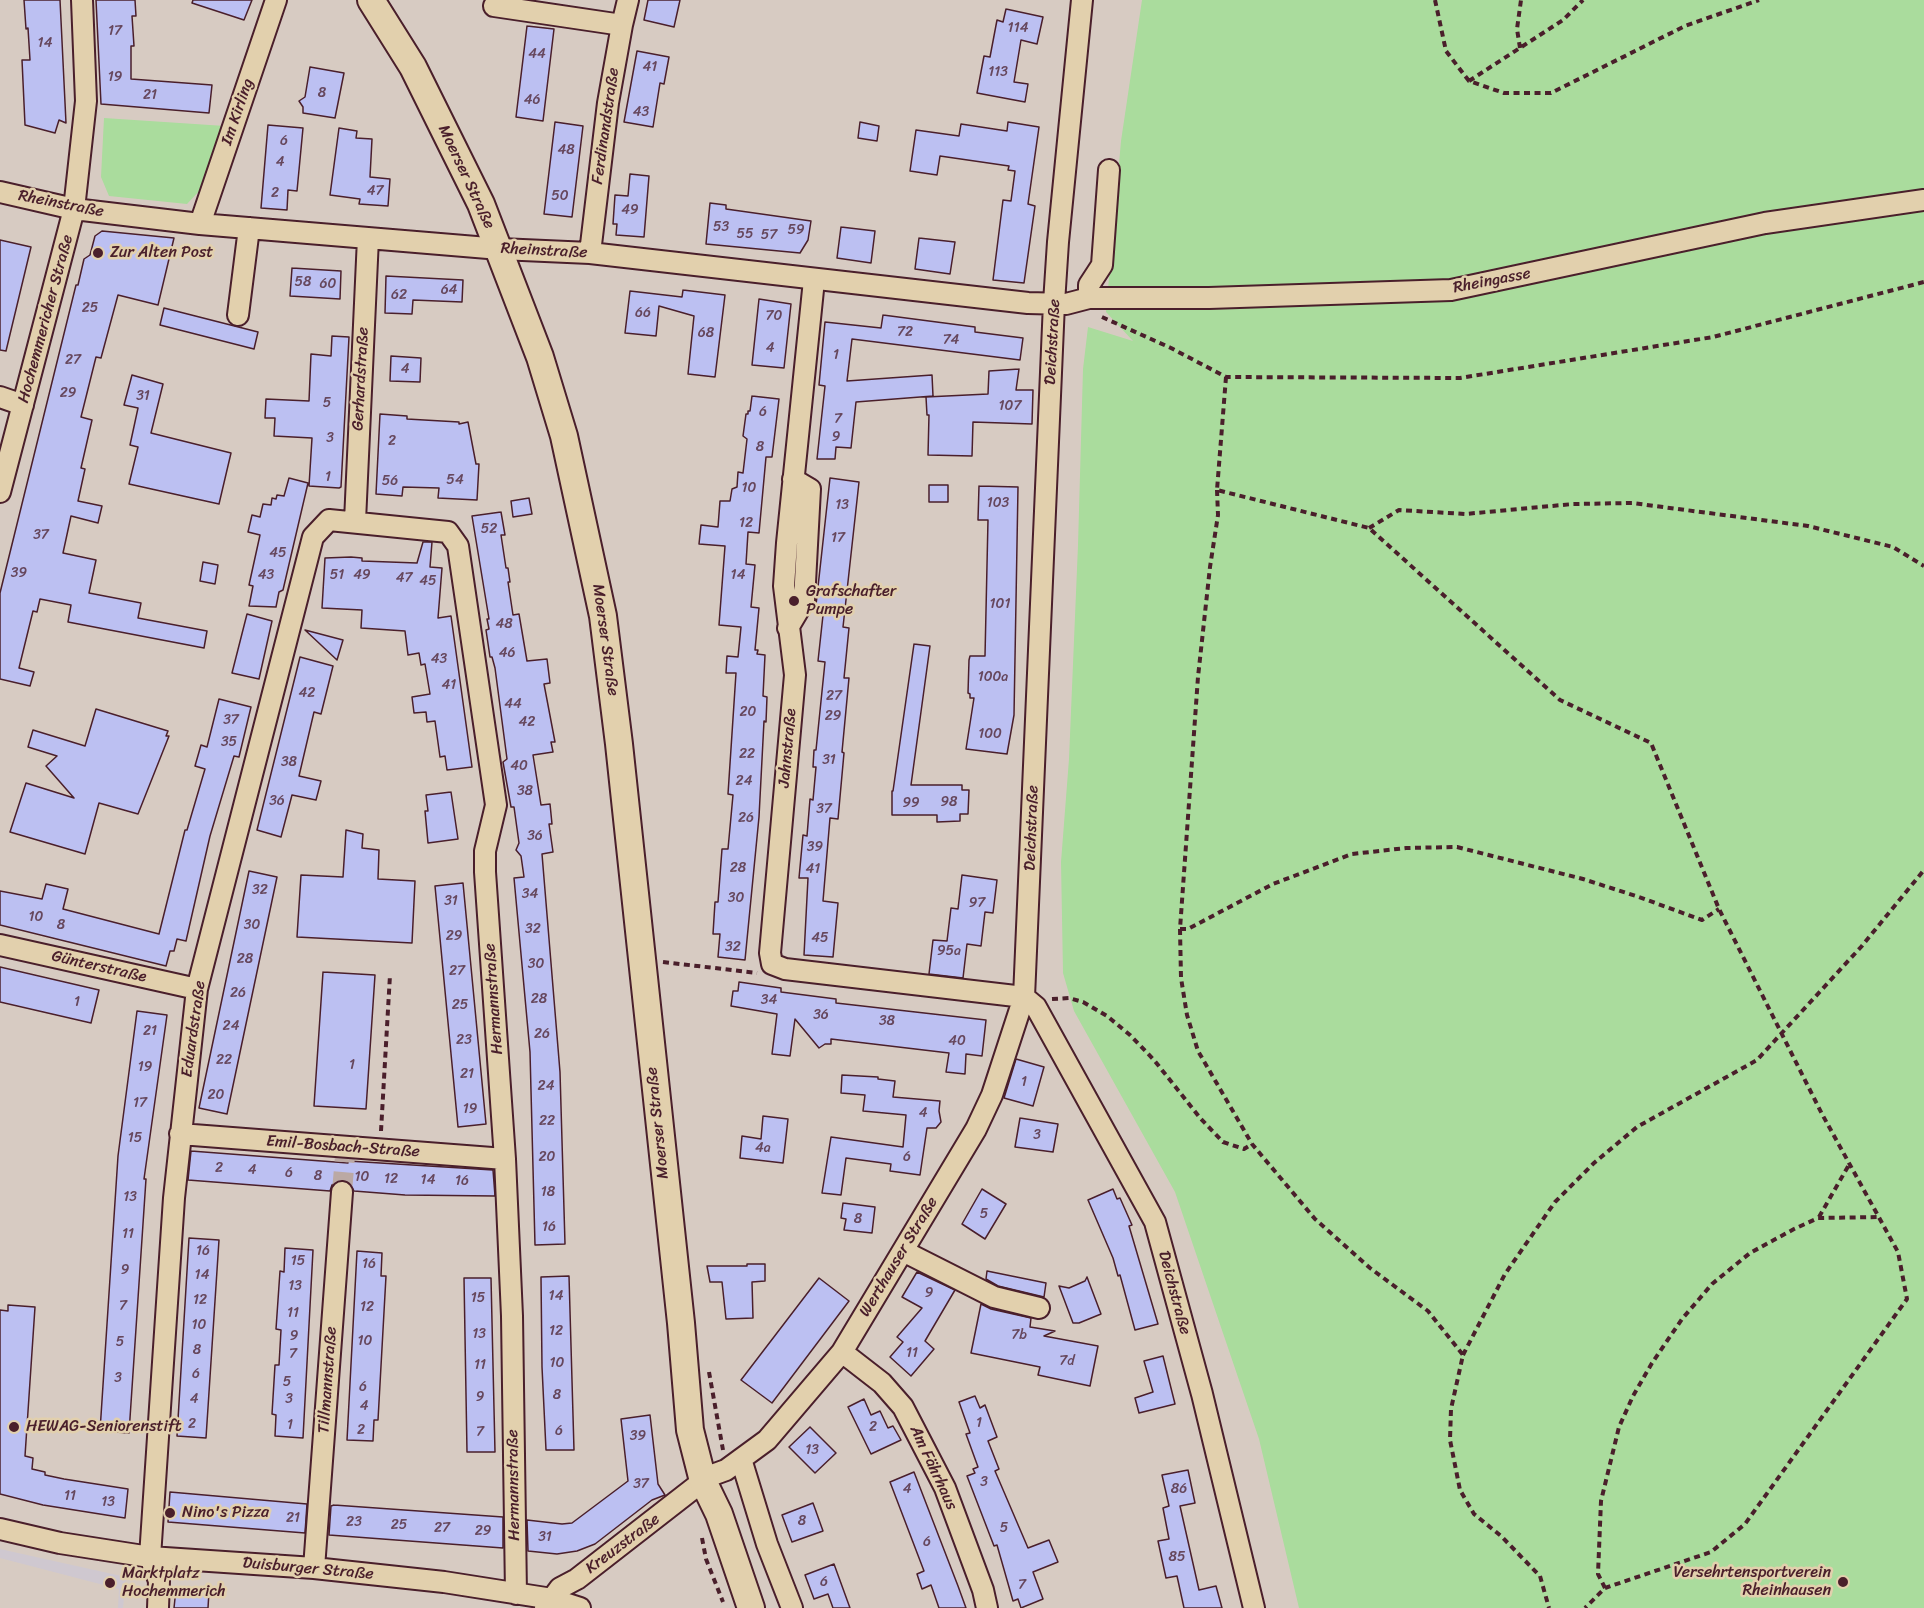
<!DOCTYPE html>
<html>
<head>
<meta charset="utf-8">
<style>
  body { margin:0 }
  canvas { display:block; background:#d7cbc2 }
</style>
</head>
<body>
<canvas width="1924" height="1608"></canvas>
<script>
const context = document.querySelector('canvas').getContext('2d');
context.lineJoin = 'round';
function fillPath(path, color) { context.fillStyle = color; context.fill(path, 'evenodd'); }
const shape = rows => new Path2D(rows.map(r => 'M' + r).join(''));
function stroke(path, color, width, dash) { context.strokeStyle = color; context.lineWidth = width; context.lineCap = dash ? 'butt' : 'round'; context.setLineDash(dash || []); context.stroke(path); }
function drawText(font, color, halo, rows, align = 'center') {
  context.font = font + ' Sriracha,sans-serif'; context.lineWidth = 5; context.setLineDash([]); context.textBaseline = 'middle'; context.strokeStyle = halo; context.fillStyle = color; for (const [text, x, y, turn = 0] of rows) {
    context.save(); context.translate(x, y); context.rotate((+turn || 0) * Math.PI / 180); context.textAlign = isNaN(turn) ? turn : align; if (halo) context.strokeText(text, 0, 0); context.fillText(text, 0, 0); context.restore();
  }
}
const built = shape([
  [0,1549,126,1577,123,1608,118,1608,119,1589,0,1558]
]);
const green = shape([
  [1142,0,1924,0,1924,1608,1299,1608,1259,1439,1175,1192,1074,1011,1063,973,1061,862,1069,759,1078,545,1083,369,1088,327,1133,341,1106,312,1121,141],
  [104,118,225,126,203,187,187,204,109,196,101,177]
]);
const building = shape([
  [24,0,60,0,66,123,59,120,55,133,25,125,22,60,30,60,28,28,26,29,24,0],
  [96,0,135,0,136,16,132,16,134,46,131,46,131,79,212,85,209,113,101,104,96,0],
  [193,0,252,0,244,20,192,3,193,0],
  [648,0,680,0,674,27,644,20,648,0],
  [1006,9,1043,17,1037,44,1021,40,1014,82,1028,84,1025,102,977,93,984,56,990,57,997,20,1003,22,1006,9],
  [527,26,554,29,543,121,516,117,527,26],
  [637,51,669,57,664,84,660,83,653,127,624,122,637,51],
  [310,67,344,73,335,118,303,113,303,107,299,101,305,97,310,67],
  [555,122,583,126,572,217,544,214,555,122],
  [860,122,879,126,877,141,858,138,860,122],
  [1008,122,1039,127,1028,204,1035,206,1024,283,993,280,1003,200,1011,201,1015,171,1008,170,1009,166,940,156,937,175,910,171,916,130,959,136,961,124,1007,131,1008,122],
  [268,125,303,128,297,191,288,190,287,210,261,208,268,125],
  [339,128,357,131,356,138,372,139,370,177,390,179,388,206,359,204,360,199,330,195,339,128],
  [630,174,649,176,644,237,616,235,617,224,613,224,615,195,628,196,630,174],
  [710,203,726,205,726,209,811,221,808,240,800,253,706,244,710,203],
  [841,227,875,231,871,263,837,258,841,227],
  [102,231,174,238,158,305,118,295,101,358,96,357,81,417,92,420,81,468,85,469,78,501,102,506,98,523,71,516,63,553,96,560,89,593,141,603,138,618,207,631,204,648,68,622,71,605,40,599,37,612,33,611,19,668,34,672,30,686,0,679,0,593,76,285,78,285,84,259,90,255,95,236,102,231],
  [919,238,955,242,950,274,915,269,919,238],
  [0,240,31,247,6,351,0,350,0,240],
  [292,268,341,271,340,299,290,296,292,268],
  [386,276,463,280,462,302,413,300,412,314,385,313,386,276],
  [683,290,725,295,715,377,688,374,694,316,659,306,656,336,625,333,630,291,682,297,683,290],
  [759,299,791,304,784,368,752,365,759,299],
  [164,308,258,332,254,349,160,325,164,308],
  [883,315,975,327,975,332,1023,338,1020,360,852,339,847,381,932,375,933,396,856,402,851,448,836,447,835,459,817,459,825,386,819,385,825,322,881,328,883,315],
  [332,336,349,337,341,487,339,488,309,486,312,438,274,436,275,418,265,418,266,399,309,401,311,354,331,356,332,336],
  [391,356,421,358,420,382,390,381,391,356],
  [1019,369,1016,390,1033,390,1032,424,973,422,972,456,928,455,929,415,927,415,926,397,988,394,989,371,1019,369],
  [132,375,163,384,151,433,231,453,219,504,129,484,138,447,130,445,138,408,124,405,132,375],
  [752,396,779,399,772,457,766,457,759,533,748,532,746,564,755,565,751,607,759,608,755,650,758,650,757,654,765,655,763,696,767,697,766,722,764,721,759,817,745,960,718,957,720,934,713,934,715,902,718,902,722,849,728,849,733,795,728,794,736,673,726,673,727,656,738,657,741,627,719,625,725,546,699,544,701,525,718,527,720,501,730,501,732,489,737,487,738,472,743,473,747,439,743,436,746,414,748,414,748,411,750,411,752,396],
  [380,414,407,416,407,419,459,422,459,424,468,422,476,464,479,464,477,500,438,498,439,488,403,487,402,496,376,494,380,414],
  [289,478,308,483,283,590,279,592,276,607,249,606,253,586,249,585,260,535,248,532,252,515,260,517,263,504,271,505,272,498,276,499,277,495,284,496,289,478],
  [830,478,859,482,843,627,849,628,844,678,849,678,842,752,844,753,838,819,830,818,823,901,838,903,833,957,804,955,808,878,799,878,803,835,807,836,810,799,813,800,816,767,813,767,814,750,816,750,825,662,818,661,824,606,816,605,830,478],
  [929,485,948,485,948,502,929,502,929,485],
  [979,486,1018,487,1014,715,1007,754,966,749,974,698,970,698,970,694,968,693,969,660,970,656,985,656,988,520,978,520,979,486],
  [529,498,532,514,513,517,511,501,529,498],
  [501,512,505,535,501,535,506,568,508,568,510,582,508,582,513,615,519,614,527,661,547,659,550,683,544,684,555,742,551,742,553,752,533,755,541,805,550,804,552,824,549,824,553,852,542,854,560,1072,565,1244,535,1245,530,1052,514,878,524,877,521,856,516,850,519,843,514,807,511,807,503,762,507,759,495,668,492,657,490,657,486,630,489,629,487,619,489,619,472,516,501,512],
  [423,542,432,542,430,567,442,568,438,618,451,616,472,767,447,770,445,756,440,757,435,721,427,722,426,712,414,713,412,697,430,694,425,664,421,665,419,653,408,655,405,631,361,628,362,610,322,608,325,558,351,557,362,558,362,561,417,563,423,542],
  [203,562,218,565,215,584,200,581,203,562],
  [247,614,272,621,259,679,232,673,247,614],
  [305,630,343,640,337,660,305,630],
  [914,644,930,646,911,785,962,785,962,790,969,790,968,814,960,814,960,821,937,822,937,815,892,815,892,791,893,791,914,644],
  [300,657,333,666,321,714,314,712,299,776,321,781,316,800,292,795,281,837,257,830,300,657],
  [219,699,251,707,239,757,234,756,210,836,186,941,177,939,174,951,170,951,166,966,0,925,0,891,42,899,46,884,68,889,63,909,159,934,185,830,187,830,205,769,195,766,201,745,207,747,219,699],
  [96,709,168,731,166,736,169,736,138,814,99,803,85,854,10,832,26,783,74,798,46,766,57,756,28,747,33,730,85,746,96,709],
  [451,792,458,839,428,843,425,811,428,811,426,795,451,792],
  [346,830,363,834,362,848,379,850,378,879,415,881,412,943,297,937,301,875,343,877,346,830],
  [249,871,277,877,227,1114,199,1108,249,871],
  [962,875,997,880,993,913,985,912,981,946,967,944,963,978,929,974,933,940,947,941,951,908,958,909,962,875],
  [463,883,486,1124,458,1127,435,886,463,883],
  [0,967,99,990,91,1023,0,1002,0,967],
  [323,972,375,975,366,1109,314,1106,323,972],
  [739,982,781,988,781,992,836,999,836,1003,986,1020,982,1056,966,1054,965,1074,946,1072,949,1053,831,1039,831,1044,825,1044,819,1048,795,1019,790,1056,772,1054,777,1014,731,1006,733,991,738,991,739,982],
  [137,1011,167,1015,144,1179,146,1179,129,1433,100,1431,118,1156,137,1011],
  [1016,1059,1044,1067,1033,1106,1004,1098,1016,1059],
  [842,1075,878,1077,878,1079,895,1081,893,1097,940,1101,939,1111,941,1122,936,1128,927,1128,920,1175,890,1171,891,1164,846,1158,841,1195,822,1193,831,1137,903,1147,906,1115,863,1111,865,1095,841,1093,842,1075],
  [763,1116,788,1119,783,1163,740,1158,742,1136,761,1139,763,1116],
  [1020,1118,1058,1124,1053,1152,1015,1147,1020,1118],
  [191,1151,348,1163,348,1161,493,1170,495,1196,405,1195,354,1191,349,1182,342,1180,332,1185,330,1191,188,1180,191,1151],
  [982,1189,1006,1204,985,1239,962,1224,982,1189],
  [1113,1189,1117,1199,1120,1198,1132,1225,1129,1226,1158,1324,1135,1330,1120,1275,1118,1276,1113,1258,1088,1200,1113,1189],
  [843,1203,875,1207,872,1233,844,1230,846,1219,841,1218,843,1203],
  [189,1238,219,1240,206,1438,177,1436,189,1238],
  [285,1248,313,1250,303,1438,275,1436,276,1415,272,1414,275,1365,279,1365,281,1330,276,1329,280,1271,284,1272,285,1248],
  [357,1251,382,1253,381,1276,386,1276,378,1420,374,1420,373,1441,347,1440,357,1251],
  [747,1264,765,1264,765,1281,752,1282,753,1318,726,1319,722,1282,710,1282,707,1266,747,1266,747,1264],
  [987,1271,1046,1283,1044,1297,998,1286,986,1279,987,1271],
  [917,1272,955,1290,925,1341,934,1349,911,1376,890,1357,903,1342,897,1337,922,1308,902,1297,917,1272],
  [569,1276,574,1450,546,1450,542,1367,541,1277,569,1276],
  [1087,1277,1101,1314,1079,1323,1073,1323,1059,1286,1069,1288,1085,1281,1087,1277],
  [464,1278,491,1278,495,1452,467,1452,464,1278],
  [819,1278,849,1301,772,1403,741,1380,819,1278],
  [981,1304,991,1309,1031,1318,1030,1327,1055,1331,1044,1336,1098,1346,1090,1386,1038,1375,1040,1367,971,1353,981,1304],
  [8,1305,35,1307,25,1456,33,1458,32,1469,45,1472,45,1475,64,1479,128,1489,125,1518,43,1505,0,1494,0,1310,8,1311,8,1305],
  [1163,1356,1175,1404,1139,1413,1135,1398,1153,1392,1144,1361,1163,1356],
  [975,1396,980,1408,985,1405,997,1437,988,1441,999,1469,995,1471,1028,1548,1049,1540,1058,1562,1033,1572,1043,1599,1021,1608,1018,1599,1013,1601,997,1545,994,1546,967,1476,975,1473,973,1469,978,1467,966,1434,970,1433,959,1402,975,1396],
  [864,1399,871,1415,880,1411,888,1428,893,1426,901,1440,871,1454,848,1407,864,1399],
  [650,1415,658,1484,665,1495,652,1500,595,1544,577,1551,557,1554,528,1551,527,1520,562,1524,572,1523,628,1481,621,1419,650,1415],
  [810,1427,836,1453,815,1473,789,1447,810,1427],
  [1188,1470,1195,1503,1180,1506,1199,1590,1216,1586,1222,1608,1184,1608,1177,1576,1166,1578,1158,1541,1169,1539,1163,1508,1169,1506,1162,1475,1188,1470],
  [914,1472,958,1586,966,1608,939,1608,931,1585,922,1589,917,1574,924,1571,890,1482,914,1472],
  [170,1492,307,1504,305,1533,168,1522,170,1492],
  [813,1503,823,1531,792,1542,782,1515,813,1503],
  [334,1505,503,1517,503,1548,329,1535,331,1506,334,1505],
  [834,1564,850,1608,833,1608,828,1594,814,1599,805,1575,834,1564],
  [176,1589,209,1591,208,1608,174,1608,176,1589]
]);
const minorTunnel = shape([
  [342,1192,345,1156]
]);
const path = shape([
  [1435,0,1446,51,1469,81,1504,93,1551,93,1685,26,1759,0],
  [1520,48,1517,29,1521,0],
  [1469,81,1563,20,1583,0],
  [1102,317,1171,348,1226,377,1460,378,1713,337,1924,282],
  [1226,377,1217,490,1369,528,1560,700,1651,743,1719,909,1822,1114,1898,1252,1907,1299,1745,1524,1711,1552,1605,1588,1585,1608],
  [1217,490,1218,515,1210,567,1198,677,1180,929,1181,978,1187,1015,1198,1051,1252,1144,1315,1219,1370,1268,1428,1311,1463,1355,1451,1409,1450,1440,1460,1490,1474,1514,1501,1536,1540,1576,1549,1608],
  [1369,528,1399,510,1465,514,1573,504,1632,503,1808,526,1893,547,1924,566],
  [1180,929,1188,929,1273,884,1352,854,1406,848,1457,847,1583,879,1639,897,1702,920,1719,909],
  [663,962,757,973],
  [1052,999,1069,998,1083,1002,1107,1016,1130,1035,1154,1060,1201,1119,1223,1142,1244,1149,1252,1144],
  [381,1131,390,975],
  [1819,1217,1850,1163],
  [1463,1355,1505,1274,1555,1202,1594,1163,1637,1127,1757,1060,1861,947,1924,870],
  [709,1372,723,1450],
  [702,1538,706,1559,723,1602],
  [1605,1588,1598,1574,1601,1501,1619,1427,1633,1396,1652,1363,1682,1319,1712,1284,1750,1253,1794,1229,1818,1218,1879,1217]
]);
const minor = shape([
  [1082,0,1058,242,1054,303,1024,997,1036,1007,1155,1222,1202,1394,1254,1608],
  [494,6,622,25],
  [0,192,74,209,200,224,500,249,590,253,1028,303,1066,304,1089,298,1209,298,1451,290,1765,223,1924,200],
  [200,224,276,0],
  [590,253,608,103,622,25,628,0],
  [1089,298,1089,285,1102,265,1109,170],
  [238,315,249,228],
  [0,397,23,405],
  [0,492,74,209,86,101,82,0],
  [355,521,368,238],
  [788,628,804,601,810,489,793,479],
  [0,945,197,989],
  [180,1134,505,1159],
  [903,1251,994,1297,1039,1308],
  [842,1352,882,1383,903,1407,945,1488,983,1590,987,1608],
  [741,1459,767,1544,792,1608],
  [715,1474,726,1470,767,1440,842,1352,976,1129,992,1095,1024,997,785,969,772,964,770,953,795,675,784,586,787,543,814,280],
  [0,1529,60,1543,150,1557,314,1568,444,1582,552,1599,580,1608],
  [314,1568,342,1192],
  [158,1608,159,1581,150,1557,174,1198,197,989,313,537,329,520,448,532,458,546,496,805,485,851,485,872,505,1159,512,1316,516,1594],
  [545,1608,560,1588,577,1579,703,1481]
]);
const major = shape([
  [371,0,413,67,481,204,540,357,564,436,603,616,619,744,681,1323,690,1430,703,1481,719,1514,751,1608]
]);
const markers = [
  [98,253,6,"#4a1f2b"],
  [794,601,6,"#4a1f2b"],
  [14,1427,6,"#4a1f2b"],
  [170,1513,6,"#4a1f2b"],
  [1843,1582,6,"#4a1f2b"],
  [110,1583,6,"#4a1f2b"]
];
const numberNames = [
  ["114",1018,28],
  ["17",115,31],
  ["14",45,43],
  ["44",537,54],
  ["41",650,67],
  ["113",998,72],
  ["19",115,77],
  ["8",322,93],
  ["21",150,95],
  ["46",532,100],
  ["43",641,112],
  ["6",284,141],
  ["48",566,150],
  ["4",280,162],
  ["47",375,191],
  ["2",275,193],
  ["50",560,196],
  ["49",630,210],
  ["53",721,227],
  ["59",796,230],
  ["55",745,234],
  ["57",769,235],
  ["58",303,282],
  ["60",328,284],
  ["64",449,290],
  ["62",399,295],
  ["25",90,308],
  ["66",643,313],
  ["70",774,316],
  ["72",905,332],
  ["68",706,333],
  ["74",951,340],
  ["4",770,348],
  ["1",836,355],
  ["27",73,360],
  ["4",405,369],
  ["29",68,393],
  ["31",143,396],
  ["5",327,403],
  ["107",1010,406],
  ["6",763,412],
  ["7",838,419],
  ["9",836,437],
  ["3",330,438],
  ["2",392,441],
  ["8",760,447],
  ["1",328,477],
  ["54",455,480],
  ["56",390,481],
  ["10",749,488],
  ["103",998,503],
  ["13",842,505],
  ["12",746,523],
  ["52",489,529],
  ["37",41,535],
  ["17",838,538],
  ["45",278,553],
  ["39",19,573],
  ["43",266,575],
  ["51",337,575],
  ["49",362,575],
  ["14",738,575],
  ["47",404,578],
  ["45",428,581],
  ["101",1000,604],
  ["48",504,624],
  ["46",507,653],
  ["43",439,659],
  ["100a",993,677],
  ["41",449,685],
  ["42",307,693],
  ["27",834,696],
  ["44",513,704],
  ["20",748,712],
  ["29",833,716],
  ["37",231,720],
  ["42",527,722],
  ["100",990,734],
  ["35",229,742],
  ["22",747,754],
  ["31",829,760],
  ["38",289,762],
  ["40",519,766],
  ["24",744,781],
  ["38",525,791],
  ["36",277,801],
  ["98",949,802],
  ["99",911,803],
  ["37",824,809],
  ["26",746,818],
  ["36",535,836],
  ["39",815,847],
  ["28",738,868],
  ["41",813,869],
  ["32",260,890],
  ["34",530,894],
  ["30",736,898],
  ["31",451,901],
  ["97",977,903],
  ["10",36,917],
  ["8",61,925],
  ["30",252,925],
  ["32",533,929],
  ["29",454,936],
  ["45",820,938],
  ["32",733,947],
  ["95a",949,951],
  ["28",245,959],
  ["30",536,964],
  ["27",457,971],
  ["26",238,993],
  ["28",539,999],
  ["34",769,1000],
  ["1",77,1002],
  ["25",460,1005],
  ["36",821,1015],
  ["38",887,1021],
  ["24",231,1026],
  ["21",150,1031],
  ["26",542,1034],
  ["23",464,1040],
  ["40",957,1041],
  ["22",224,1060],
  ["1",352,1065],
  ["19",145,1067],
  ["21",467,1074],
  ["1",1024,1082],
  ["24",546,1086],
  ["20",216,1095],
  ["17",140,1103],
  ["19",470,1109],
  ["4",923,1113],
  ["22",547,1121],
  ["3",1037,1135],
  ["15",135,1138],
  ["4a",763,1148],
  ["20",547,1157],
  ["6",907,1157],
  ["2",219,1168],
  ["4",252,1170],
  ["6",289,1173],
  ["8",318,1176],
  ["10",362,1177],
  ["12",391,1179],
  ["14",428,1180],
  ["16",462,1181],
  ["18",548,1192],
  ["13",130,1197],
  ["5",984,1214],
  ["8",858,1219],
  ["16",549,1227],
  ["11",128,1234],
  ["16",203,1251],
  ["15",298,1261],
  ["16",369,1264],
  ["9",125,1270],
  ["14",202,1275],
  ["13",295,1286],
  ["9",929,1293],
  ["14",556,1296],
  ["15",478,1298],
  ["12",200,1300],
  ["7",123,1306],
  ["12",367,1307],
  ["11",293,1313],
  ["10",199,1325],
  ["12",556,1331],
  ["13",479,1334],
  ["7b",1019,1335],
  ["9",294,1336],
  ["10",365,1341],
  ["5",120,1342],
  ["8",197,1350],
  ["11",912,1353],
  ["7",293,1354],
  ["7d",1067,1361],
  ["10",557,1363],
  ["11",480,1365],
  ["6",196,1374],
  ["3",118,1378],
  ["5",287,1382],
  ["6",363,1387],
  ["8",557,1395],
  ["9",480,1397],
  ["4",194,1399],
  ["3",289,1399],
  ["4",364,1406],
  ["1",979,1423],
  ["2",192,1424],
  ["1",290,1425],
  ["2",873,1427],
  ["2",361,1430],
  ["6",559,1431],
  ["7",480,1432],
  ["39",638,1436],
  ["13",812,1450],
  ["3",984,1482],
  ["37",641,1484],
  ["4",907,1489],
  ["86",1179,1489],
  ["11",70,1496],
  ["13",108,1502],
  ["21",293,1518],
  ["8",802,1521],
  ["23",354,1522],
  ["25",399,1525],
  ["27",442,1528],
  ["5",1004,1528],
  ["29",483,1531],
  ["31",545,1537],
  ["6",927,1542],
  ["85",1177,1557],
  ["6",824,1582],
  ["7",1022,1585]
];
const streetNames = [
  ["Im Kirling",238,112,-71],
  ["Ferdinandstraße",606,126,-82],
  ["Moerser Straße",466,177,65],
  ["Rheinstraße",61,204,11],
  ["Rheinstraße",544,251,3],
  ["Rheingasse",1492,281,-11],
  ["Hochemmericher Straße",46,319,-75],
  ["Deichstraße",1053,342,-87],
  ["Gerhardstraße",361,379,-87],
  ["Moerser Straße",605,640,82],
  ["Jahnstraße",788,748,-85],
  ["Deichstraße",1032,828,-88],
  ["Günterstraße",99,967,13],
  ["Hermannstraße",494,999,-94],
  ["Eduardstraße",194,1029,-82],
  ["Moerser Straße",658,1123,-96],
  ["Emil-Bosbach-Straße",343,1147,4],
  ["Werthauser Straße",899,1257,-59],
  ["Deichstraße",1174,1293,75],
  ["Tillmannstraße",328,1380,-86],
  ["Am Fährhaus",933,1468,65],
  ["Hermannstraße",514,1485,-91],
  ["Kreuzstraße",623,1544,-37],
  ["Duisburger Straße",308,1569,5]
];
const poiNames = [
  ["Zur Alten Post",110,253],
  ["Grafschafter",806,592],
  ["Pumpe",806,610],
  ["HEWAG-Seniorenstift",26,1427],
  ["Nino's Pizza",182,1513],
  ["Versehrtensportverein",1831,1573,"right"],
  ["Rheinhausen",1831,1591,"right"],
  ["Marktplatz",122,1574],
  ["Hochemmerich",122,1592]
];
fillPath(built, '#cfc8d0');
fillPath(green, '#aadc9d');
fillPath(building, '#bcc0f2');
stroke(building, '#4a1f2b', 1.5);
stroke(minorTunnel, '#bba9a4', 20, [20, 10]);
stroke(minor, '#4a1f2b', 24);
stroke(major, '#4a1f2b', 30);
stroke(path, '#4a1f2b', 4, [6, 4.5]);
stroke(minor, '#e2d0ad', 20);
stroke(major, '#e2d0ad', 26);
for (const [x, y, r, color] of markers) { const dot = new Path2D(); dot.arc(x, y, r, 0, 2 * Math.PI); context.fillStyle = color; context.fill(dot); stroke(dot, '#e2d0ad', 2); }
drawText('14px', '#66475d', null, numberNames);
drawText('16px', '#4a1f2b', '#e2d0ad', streetNames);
drawText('16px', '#4a1f2b', '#e2d0ad', poiNames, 'left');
</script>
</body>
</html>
